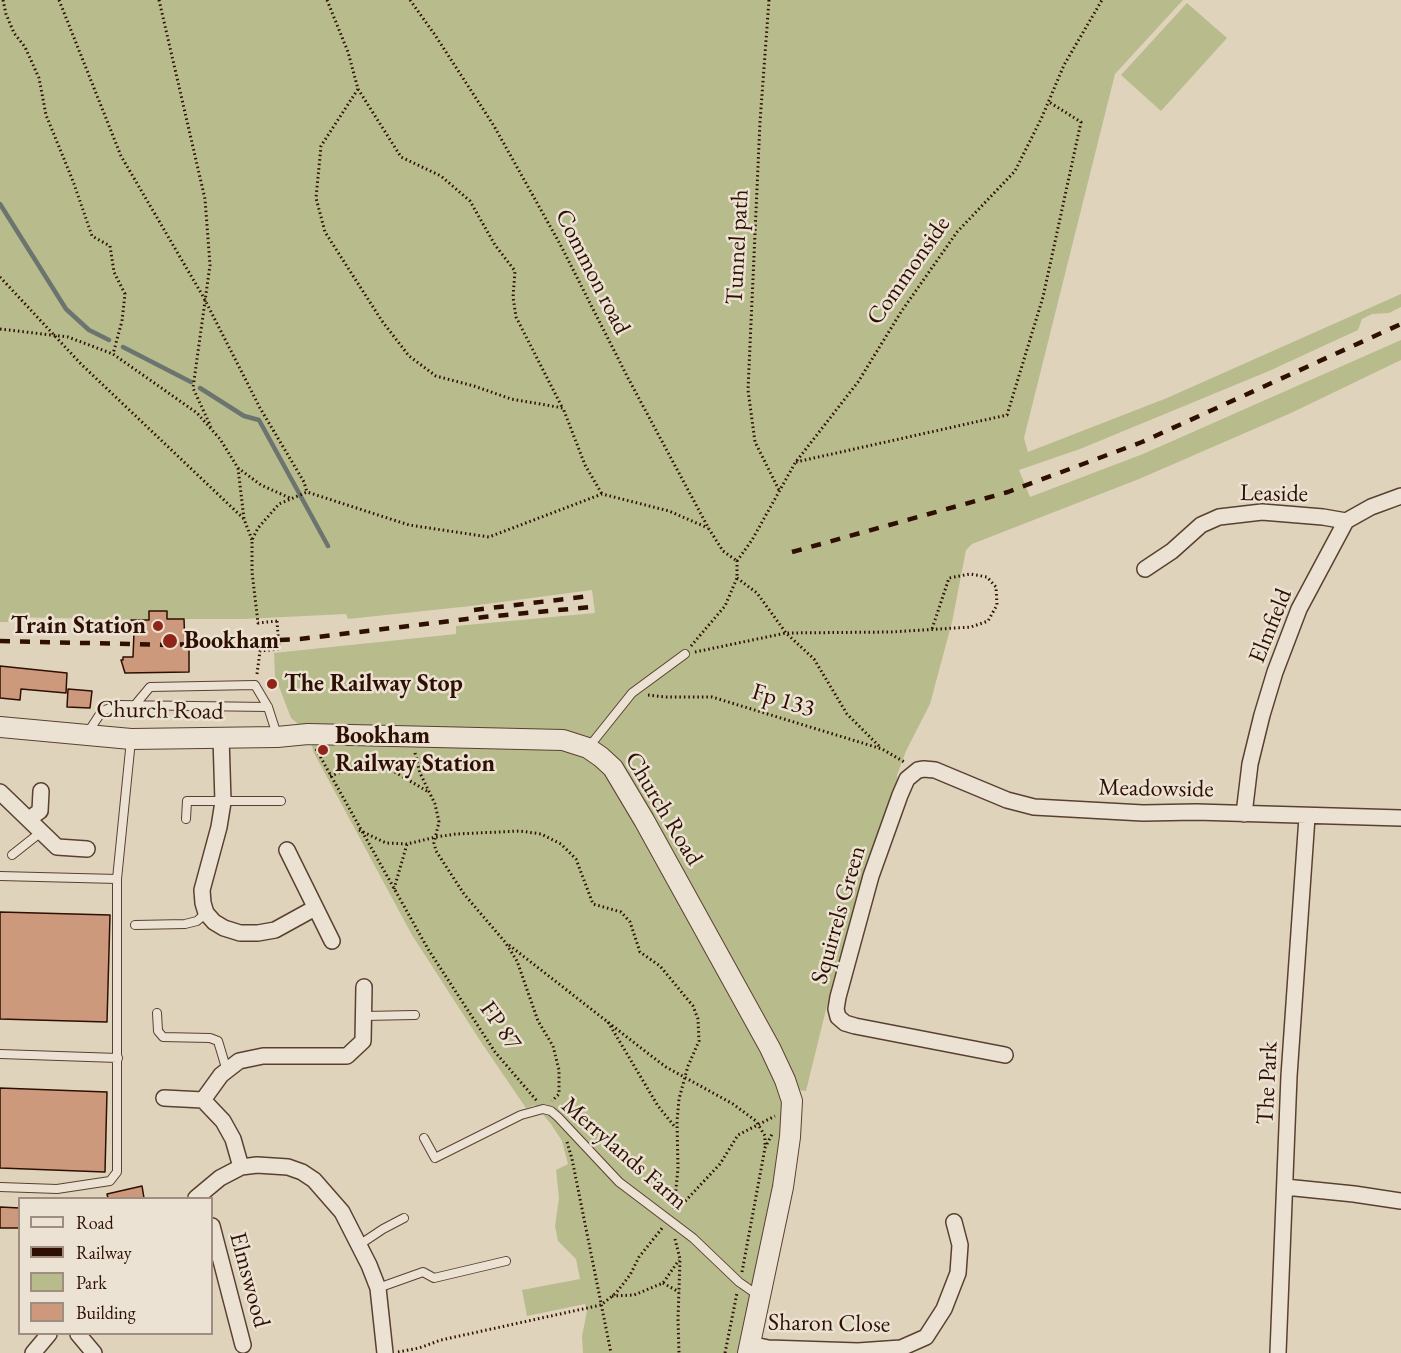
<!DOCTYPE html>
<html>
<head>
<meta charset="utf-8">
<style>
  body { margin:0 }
  #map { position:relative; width:1401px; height:1353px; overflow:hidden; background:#e0d3bb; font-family:"EB Garamond",serif }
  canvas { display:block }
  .legend { position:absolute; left:18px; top:1197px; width:195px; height:138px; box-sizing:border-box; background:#ebe2d3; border:2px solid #9f8e7f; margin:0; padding:8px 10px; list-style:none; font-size:18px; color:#2e0f02 }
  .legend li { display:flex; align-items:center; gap:12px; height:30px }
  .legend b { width:30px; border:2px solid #9f8e7f }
</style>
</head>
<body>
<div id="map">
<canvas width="1401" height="1353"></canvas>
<ul class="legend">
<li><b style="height:8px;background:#ebe2d3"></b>Road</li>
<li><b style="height:8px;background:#2e0f02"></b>Railway</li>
<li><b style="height:16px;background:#b8bb8c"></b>Park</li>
<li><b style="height:16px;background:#cd997d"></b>Building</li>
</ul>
</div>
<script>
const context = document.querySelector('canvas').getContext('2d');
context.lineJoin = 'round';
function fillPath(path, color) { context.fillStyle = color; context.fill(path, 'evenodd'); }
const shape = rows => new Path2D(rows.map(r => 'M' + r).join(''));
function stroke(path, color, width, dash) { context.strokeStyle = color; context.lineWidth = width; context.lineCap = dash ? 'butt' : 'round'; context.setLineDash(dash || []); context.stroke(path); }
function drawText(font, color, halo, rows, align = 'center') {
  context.font = font + ' "EB Garamond",serif'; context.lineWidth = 5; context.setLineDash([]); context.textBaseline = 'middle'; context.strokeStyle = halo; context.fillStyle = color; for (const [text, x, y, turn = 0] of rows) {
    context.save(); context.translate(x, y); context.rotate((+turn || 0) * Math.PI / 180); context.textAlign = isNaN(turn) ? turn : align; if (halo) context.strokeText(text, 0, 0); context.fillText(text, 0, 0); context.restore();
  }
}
const green = shape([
  [0,0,1183,0,1115,74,1024,438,1028,452,1167,398,1401,294,1401,307,1389,313,1372,314,1362,319,1358,330,1269,371,1080,449,1019,470,1030,497,1143,454,1401,340,1401,360,1291,413,1139,479,972,544,966,550,952,622,930,704,906,751,897,775,898,785,871,854,833,981,806,1091,796,1090,781,1100,784,1113,771,1215,739,1353,583,1353,582,1336,587,1311,585,1304,527,1316,522,1290,580,1279,576,1259,558,1241,555,1226,559,1198,556,1170,568,1164,562,1141,551,1124,535,1105,526,1108,481,1042,412,935,314,753,306,725,298,724,291,718,275,676,274,653,456,634,456,626,595,613,592,590,471,606,348,619,346,614,243,619,167,619,149,611,149,620,9,617,8,622,0,622],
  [1187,3,1227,38,1161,111,1121,75]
]);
const stream = shape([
  [0,204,66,309,89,330,109,340],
  [123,347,191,382],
  [200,388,244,416,259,420,328,546]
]);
const building = shape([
  [149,611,167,611,167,619,184,619,185,646,189,646,189,672,125,673,121,660,123,660,123,657,133,657,134,632,131,632,131,620,149,620,149,611],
  [0,666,67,673,66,693,21,689,20,700,0,698,0,666],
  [68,689,92,691,90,708,67,707,68,689],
  [0,912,110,915,107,1022,0,1019,0,912],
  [0,1088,107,1092,105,1172,0,1168,0,1088],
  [142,1186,144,1198,108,1198,107,1194,142,1186],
  [0,1207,20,1208,20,1228,0,1228,0,1207]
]);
const path = shape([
  [3,0,6,14,14,33,25,47,39,78,46,115,73,181,92,236,110,246,114,272,125,294,122,321,113,354,197,413,220,439,238,468,261,485,292,499],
  [59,0,121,156,204,298,260,408,304,482,307,492],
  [159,0,205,199,210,265,193,388,211,427],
  [327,0,348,52,358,89,321,146,316,198,325,232,382,321,409,356,436,376,474,386,511,399,563,408,585,465,602,494],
  [410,0,435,35,494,126,560,244,628,378,709,529,723,551,737,561],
  [769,0,760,122,748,390,755,442,779,490],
  [358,89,401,157,441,176,470,201,495,245,515,271,513,297,516,317,562,407],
  [0,277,81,364,244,519,252,540],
  [0,329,68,337,113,354],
  [796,462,1007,415,1043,297,1081,122,1049,102],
  [238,468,244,519],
  [737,561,752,540,795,463,858,382,901,312,957,232,1015,171,1042,117,1064,65,1102,0],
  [737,578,757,593,786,633,814,659,847,714,880,747],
  [277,621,258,623,252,572,252,540,258,528,279,504,307,492,409,525,489,537,602,494,669,511,708,528],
  [691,646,725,606,737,578,737,561],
  [695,652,786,633,891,632,971,627,988,621,997,605,996,587,987,577,970,574,949,578,932,629],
  [257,674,260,651,279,649],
  [648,695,666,697,712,697,882,749,906,763],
  [316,749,428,949,495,1052,537,1101],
  [415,753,420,773,435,804,439,822,434,843,436,851,464,894,505,942,517,961,538,1021,553,1046,559,1070,559,1094,552,1101],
  [330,776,361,765,374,766,393,771,427,791],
  [359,830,386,843,407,844,436,837,456,834,520,831,541,834,561,844,576,859,593,904,621,912,630,922,640,952,660,966,693,1006,698,1019,699,1041,688,1066,679,1099,677,1121,678,1168,674,1210],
  [394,889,407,844],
  [509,945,650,1055,666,1067,733,1104,756,1121,765,1136,765,1148],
  [608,1022,658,1106,675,1127],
  [567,1142,572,1159,611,1353],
  [676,1211,720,1164,738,1135,775,1116],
  [675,1239,680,1259,678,1319,679,1353],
  [742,1272,765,1148,773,1132],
  [663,1283,679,1292],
  [612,1296,634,1295,663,1283,679,1260],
  [398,1352,419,1348,441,1340,601,1305,616,1293,630,1275,639,1257,663,1227],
  [725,1353,737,1293]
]);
const service = shape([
  [135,705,150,687,255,685,268,707,277,735],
  [87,734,102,711,118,705,268,707],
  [588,748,632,693,685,654],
  [186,819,187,801,281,801],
  [12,855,41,832],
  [0,876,117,879],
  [135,925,185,924,197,921,206,913],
  [157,1013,158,1031,163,1037,210,1038,218,1041,227,1071],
  [364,1016,415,1015],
  [0,1054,118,1058],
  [424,1138,435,1158,521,1115,543,1109,551,1111,558,1117,619,1182,693,1238,739,1282,759,1296],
  [0,1187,57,1189,110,1181,117,1172,117,879,131,740],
  [359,1245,383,1229,404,1218],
  [378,1288,423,1272,434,1278,506,1261]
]);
const minor = shape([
  [1145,569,1172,551,1201,525,1219,517,1262,512,1323,517,1346,521],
  [221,737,223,802,219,827,202,890,203,903,206,913,214,922,224,928,240,933,258,933,275,930,315,908],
  [0,792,57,847,87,849],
  [1244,814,1250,764,1262,715,1275,672,1299,609,1346,521,1371,507,1401,496],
  [29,819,40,811,41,791],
  [287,850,332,941],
  [1005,1055,855,1026,845,1023,838,1017,836,1009,838,997,871,876,900,795,907,779,918,770,924,769,935,770,1007,800,1034,807,1143,813,1196,812,1401,818],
  [164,1098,203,1100],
  [241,1167,233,1139,223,1121,203,1100,221,1075,239,1061,263,1056,347,1056,363,1041,364,987],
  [1285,1187,1354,1194,1401,1201],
  [196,1198,220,1178,241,1167,257,1165,288,1167,302,1172,314,1180,342,1212,369,1265,378,1288,385,1353],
  [212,1226,243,1345],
  [78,1334,94,1353],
  [750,1344,768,1348,858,1351,901,1348,926,1337,944,1309,958,1273,960,1245,954,1222],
  [33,1353,49,1334],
  [1278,1353,1289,1076,1307,817]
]);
const tertiary = shape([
  [0,727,131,739,277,737,308,734,563,740,588,748,601,757,613,768,644,820,770,1048,785,1080,792,1101,790,1137,783,1187,748,1353]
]);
const rail = shape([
  [792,552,1008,492,1142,442,1401,324],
  [474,610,590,596],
  [0,641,170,645,300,639,484,617,591,607]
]);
const pathBridge = shape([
  [277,621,279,649]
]);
const markers = [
  [158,626,6,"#8f2418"],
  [170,641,8,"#8f2418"],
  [272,684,6,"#8f2418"],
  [323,750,6,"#8f2418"]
];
const streetNames = [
  ["Tunnel path",738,247,-87],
  ["Commonside",909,271,-55],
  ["Common road",592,272,63],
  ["Leaside",1274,494,1],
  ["Elmfield",1271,626,-68],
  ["Fp 133",783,701,17],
  ["Church Road",160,711,1],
  ["Meadowside",1156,789,1],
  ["Church Road",663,809,59],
  ["Squirrels Green",839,915,-74],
  ["FP 87",500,1026,55],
  ["The Park",1268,1083,-87],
  ["Merrylands Farm",624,1154,41],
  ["Elmswood",249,1280,75],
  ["Sharon Close",829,1324,1]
];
const poiNames = [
  ["Train Station",146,626,"right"],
  ["Bookham",184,641],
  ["The Railway Stop",284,684],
  ["Bookham",335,736],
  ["Railway Station",335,764]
];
fillPath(green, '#b8bb8c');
stroke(stream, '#6b746e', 4.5);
fillPath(building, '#cd997d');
stroke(building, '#2e0f02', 1.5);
stroke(service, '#5a4030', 10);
stroke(minor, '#5a4030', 18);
stroke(tertiary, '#5a4030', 22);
stroke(path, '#2e0f02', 3, [1.5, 3]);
stroke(service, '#ebe2d3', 8);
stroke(minor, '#ebe2d3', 15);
stroke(tertiary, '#ebe2d3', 20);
stroke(rail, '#2e0f02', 4.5, [10, 10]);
stroke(pathBridge, '#2e0f02', 3, [1.5, 3]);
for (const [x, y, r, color] of markers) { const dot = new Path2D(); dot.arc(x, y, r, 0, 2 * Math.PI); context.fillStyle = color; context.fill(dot); stroke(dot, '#ebe2d3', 2); }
drawText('24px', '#2e0f02', '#ebe2d3', streetNames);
drawText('bold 24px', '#2e0f02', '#ebe2d3', poiNames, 'left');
</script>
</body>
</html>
